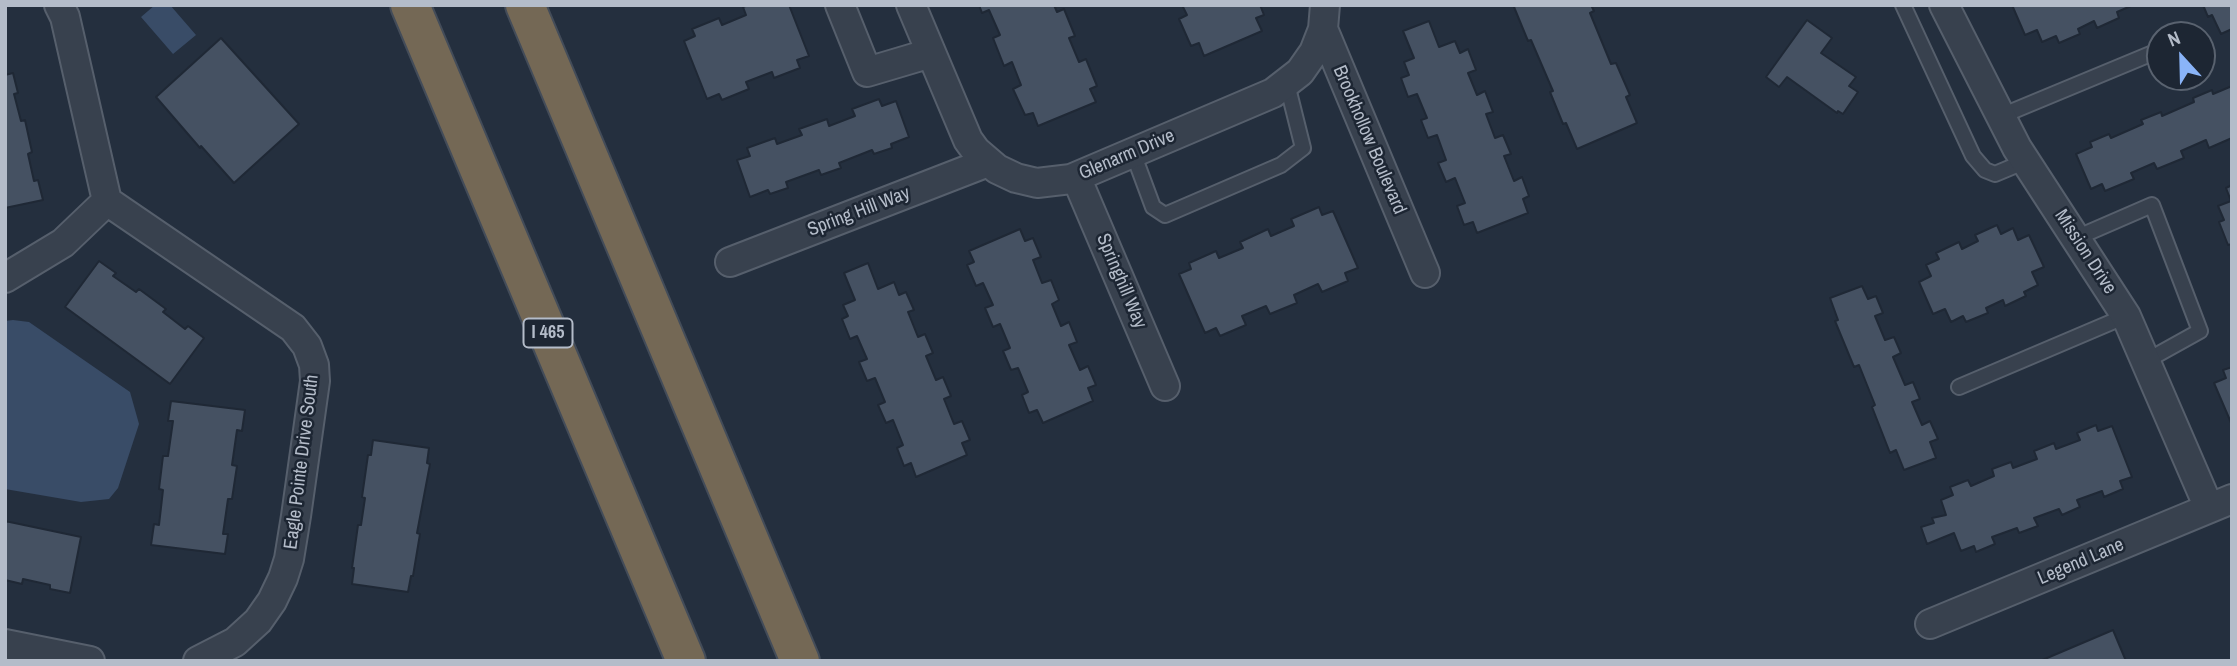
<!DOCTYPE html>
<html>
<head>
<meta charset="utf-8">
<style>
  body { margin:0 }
  #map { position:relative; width:2237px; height:666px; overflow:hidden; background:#242f3e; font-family:"Archivo Narrow",sans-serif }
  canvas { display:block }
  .frame { position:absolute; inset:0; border:7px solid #b4bcc9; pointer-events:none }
  .north { position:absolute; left:2146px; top:21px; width:70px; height:70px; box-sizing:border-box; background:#1d2633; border:2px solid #59626f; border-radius:50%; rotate:338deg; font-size:19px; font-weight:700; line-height:28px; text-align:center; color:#b4bcc9 }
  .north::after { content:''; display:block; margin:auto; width:24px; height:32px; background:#8ab4f8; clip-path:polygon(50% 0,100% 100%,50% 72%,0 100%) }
</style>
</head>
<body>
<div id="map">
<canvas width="2237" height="666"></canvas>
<div class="frame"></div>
<div class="north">N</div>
</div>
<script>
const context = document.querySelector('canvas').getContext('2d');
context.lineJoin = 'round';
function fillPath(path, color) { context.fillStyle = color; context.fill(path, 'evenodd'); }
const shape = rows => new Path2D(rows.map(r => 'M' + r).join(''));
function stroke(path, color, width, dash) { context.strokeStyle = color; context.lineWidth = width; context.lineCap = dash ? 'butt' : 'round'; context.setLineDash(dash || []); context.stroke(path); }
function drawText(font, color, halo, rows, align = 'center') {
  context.font = font + ' "Archivo Narrow",sans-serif'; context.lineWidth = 5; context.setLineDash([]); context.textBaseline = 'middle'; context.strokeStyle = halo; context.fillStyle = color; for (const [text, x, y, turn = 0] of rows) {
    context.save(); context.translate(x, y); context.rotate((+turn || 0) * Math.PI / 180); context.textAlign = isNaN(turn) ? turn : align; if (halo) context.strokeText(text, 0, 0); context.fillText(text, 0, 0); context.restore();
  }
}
const water = shape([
  [155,5,170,5,196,35,173,54,141,17],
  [13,320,29,322,130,392,139,424,118,488,109,499,81,502,5,489,5,321]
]);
const building = shape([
  [748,5,789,5,809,56,797,60,800,68,774,78,772,72,746,82,749,89,722,100,719,94,707,99,684,41,695,36,692,29,719,18,722,25,746,15,743,7,748,5],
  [979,5,1054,5,1057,12,1064,9,1075,36,1069,38,1079,62,1086,59,1097,86,1090,89,1096,102,1038,126,1033,113,1025,115,1013,89,1021,85,1012,62,1004,66,993,38,1000,35,989,10,982,13,979,5],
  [1182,5,1260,5,1264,15,1256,18,1262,31,1204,56,1199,43,1191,46,1179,19,1187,15,1182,5],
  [1591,5,1594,11,1590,13,1611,64,1616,63,1630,95,1626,97,1637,123,1577,149,1566,123,1563,124,1550,92,1553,91,1531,40,1528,41,1514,7,1517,5,1591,5],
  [2012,5,2131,5,2131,6,2117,12,2119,18,2097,28,2094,21,2078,29,2080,34,2059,43,2056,36,2042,42,2037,30,2025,35,2012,5],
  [2203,5,2232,5,2232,29,2221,34,2212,15,2208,17,2203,5],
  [1807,20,1832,38,1821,53,1856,77,1849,86,1858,92,1843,114,1838,111,1837,113,1787,77,1779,87,1766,77,1807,20],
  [1429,21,1439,47,1455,41,1460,53,1468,49,1476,70,1468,73,1477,95,1485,91,1493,112,1486,114,1495,138,1503,135,1511,154,1504,156,1514,181,1522,177,1529,196,1523,199,1528,213,1477,233,1473,222,1464,225,1457,206,1465,203,1455,178,1446,182,1438,163,1446,160,1437,135,1428,138,1421,120,1427,118,1417,94,1408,97,1401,78,1409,75,1404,62,1414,58,1403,31,1429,21],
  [221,38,299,124,234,183,201,146,200,148,156,97,221,38],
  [13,73,18,93,14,94,21,121,25,120,32,152,28,154,34,181,38,180,43,200,5,208,5,75,13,73],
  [2232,86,2232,138,2209,148,2206,140,2181,151,2184,158,2157,169,2154,163,2131,173,2134,179,2105,191,2102,184,2091,189,2076,154,2092,147,2090,142,2109,134,2111,138,2143,124,2141,120,2161,112,2162,116,2194,102,2193,98,2212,90,2213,94,2232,86],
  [879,99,882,106,896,101,909,137,891,144,892,148,874,154,872,150,839,163,841,168,821,175,819,170,786,182,788,188,770,194,768,190,750,197,737,160,750,156,747,148,775,138,777,144,802,135,799,129,827,119,829,126,855,116,852,109,879,99],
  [2232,185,2232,244,2228,245,2219,222,2224,220,2218,206,2231,201,2226,188,2232,185],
  [1319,207,1322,215,1333,211,1358,268,1345,273,1348,281,1322,292,1318,284,1294,295,1297,303,1270,314,1266,306,1242,316,1246,325,1220,336,1216,328,1205,333,1179,274,1191,269,1189,263,1216,251,1219,258,1243,248,1240,242,1268,229,1271,236,1294,226,1291,219,1319,207],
  [1997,225,2001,234,2013,228,2018,240,2029,235,2044,267,2032,272,2038,285,2024,292,2026,296,2005,306,2003,300,1986,308,1988,313,1966,322,1963,316,1951,322,1945,309,1933,314,1919,282,1931,276,1926,265,1939,259,1936,253,1959,242,1962,249,1978,241,1975,235,1997,225],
  [1020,229,1025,241,1033,238,1041,257,1033,260,1042,283,1051,280,1059,300,1052,304,1061,326,1069,322,1077,342,1069,345,1080,370,1088,366,1096,385,1088,388,1093,401,1043,423,1037,410,1029,413,1022,395,1028,392,1018,368,1011,370,1003,351,1010,348,1000,324,993,327,985,308,993,305,983,283,976,286,967,265,974,262,969,251,1020,229],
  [99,261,116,273,113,276,136,292,139,289,166,309,163,312,185,329,188,326,204,338,170,384,65,307,99,261],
  [868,263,878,289,894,282,899,295,906,292,914,310,908,312,918,337,925,334,933,353,926,356,936,380,943,377,951,396,944,399,954,424,962,421,970,440,962,443,967,455,916,477,911,463,904,466,897,448,903,445,893,420,886,423,878,405,885,402,875,378,867,381,859,362,867,359,857,336,850,339,842,319,848,316,843,305,855,300,844,273,868,263],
  [1862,286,1868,299,1876,296,1883,313,1875,316,1885,340,1894,337,1901,353,1893,357,1905,385,1913,382,1920,399,1912,402,1922,425,1930,421,1938,439,1930,442,1936,458,1904,470,1896,450,1890,453,1872,407,1875,405,1859,365,1854,367,1835,321,1838,320,1830,298,1862,286],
  [2232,367,2232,425,2214,383,2226,378,2223,370,2232,367],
  [171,401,245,410,242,431,237,430,232,465,237,466,232,499,228,499,223,534,228,534,225,554,151,545,154,524,159,525,163,490,159,489,163,456,168,456,173,421,168,421,171,401],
  [2096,425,2098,431,2112,426,2132,477,2120,481,2123,489,2104,497,2102,491,2077,500,2080,507,2062,515,2059,509,2034,518,2038,526,2019,533,2017,528,1992,537,1995,544,1976,552,1974,546,1961,551,1954,533,1927,544,1921,527,1934,523,1932,518,1946,515,1941,500,1953,495,1950,487,1968,480,1971,486,1994,476,1992,469,2011,462,2013,468,2037,459,2034,451,2054,443,2056,449,2080,440,2077,433,2096,425],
  [373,440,429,448,427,463,430,464,417,533,420,534,413,576,411,576,408,592,352,584,354,568,352,568,358,525,361,525,365,498,362,497,368,455,371,455,373,440],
  [5,521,81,537,70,593,50,589,50,585,23,579,22,584,5,580,5,521],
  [2113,630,2126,661,2040,661,2113,630]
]);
const lane = shape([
  [1903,5,1973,156,1985,170,1995,174,2026,161],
  [2001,116,2160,50],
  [1133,153,1153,207,1165,215,1281,165,1303,148,1287,84],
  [2076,238,2152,205,2200,331,2146,361],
  [1959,387,2126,316]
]);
const street = shape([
  [59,5,65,17,107,201],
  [840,5,867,72,931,53],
  [911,5,968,140,976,151,997,169,1016,178,1037,183,1071,179,1273,93,1300,72,1314,52,1323,29],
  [1325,5,1323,29,1425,273],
  [1944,5,2017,148,2126,316,2209,508],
  [1076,177,1165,386],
  [107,201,293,328,307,346,314,365,315,381,296,516,289,559,283,578,272,601,258,621,235,642,198,661],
  [730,262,988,162],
  [5,278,63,243,107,201],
  [1930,624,2232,499],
  [5,644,90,661]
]);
const highway = shape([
  [410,5,686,661],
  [525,5,800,661]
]);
const shields = [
  [548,333,49]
];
const shieldNames = [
  ["I 465",548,333]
];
const streetNames = [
  ["Brookhollow Boulevard",1369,140,67],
  ["Glenarm Drive",1127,155,-23],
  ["Spring Hill Way",859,212,-21],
  ["Mission Drive",2085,252,57],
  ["Springhill Way",1121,281,67],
  ["Eagle Pointe Drive South",302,462,-83],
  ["Legend Lane",2081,562,-23]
];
fillPath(water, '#394c67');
fillPath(building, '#455162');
stroke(building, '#1f2835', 2);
stroke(lane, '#565f6c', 18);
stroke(street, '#565f6c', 32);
stroke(highway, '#434c59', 42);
stroke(lane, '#38414e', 14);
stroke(street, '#38414e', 28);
stroke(highway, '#746855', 38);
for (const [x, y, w] of shields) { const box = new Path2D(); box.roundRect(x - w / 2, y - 14.5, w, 29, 5); context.fillStyle = '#1d2633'; context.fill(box); stroke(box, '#b4bcc9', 2); }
drawText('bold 18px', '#b4bcc9', null, shieldNames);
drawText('19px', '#b4bcc9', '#1d2633', streetNames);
</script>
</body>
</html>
